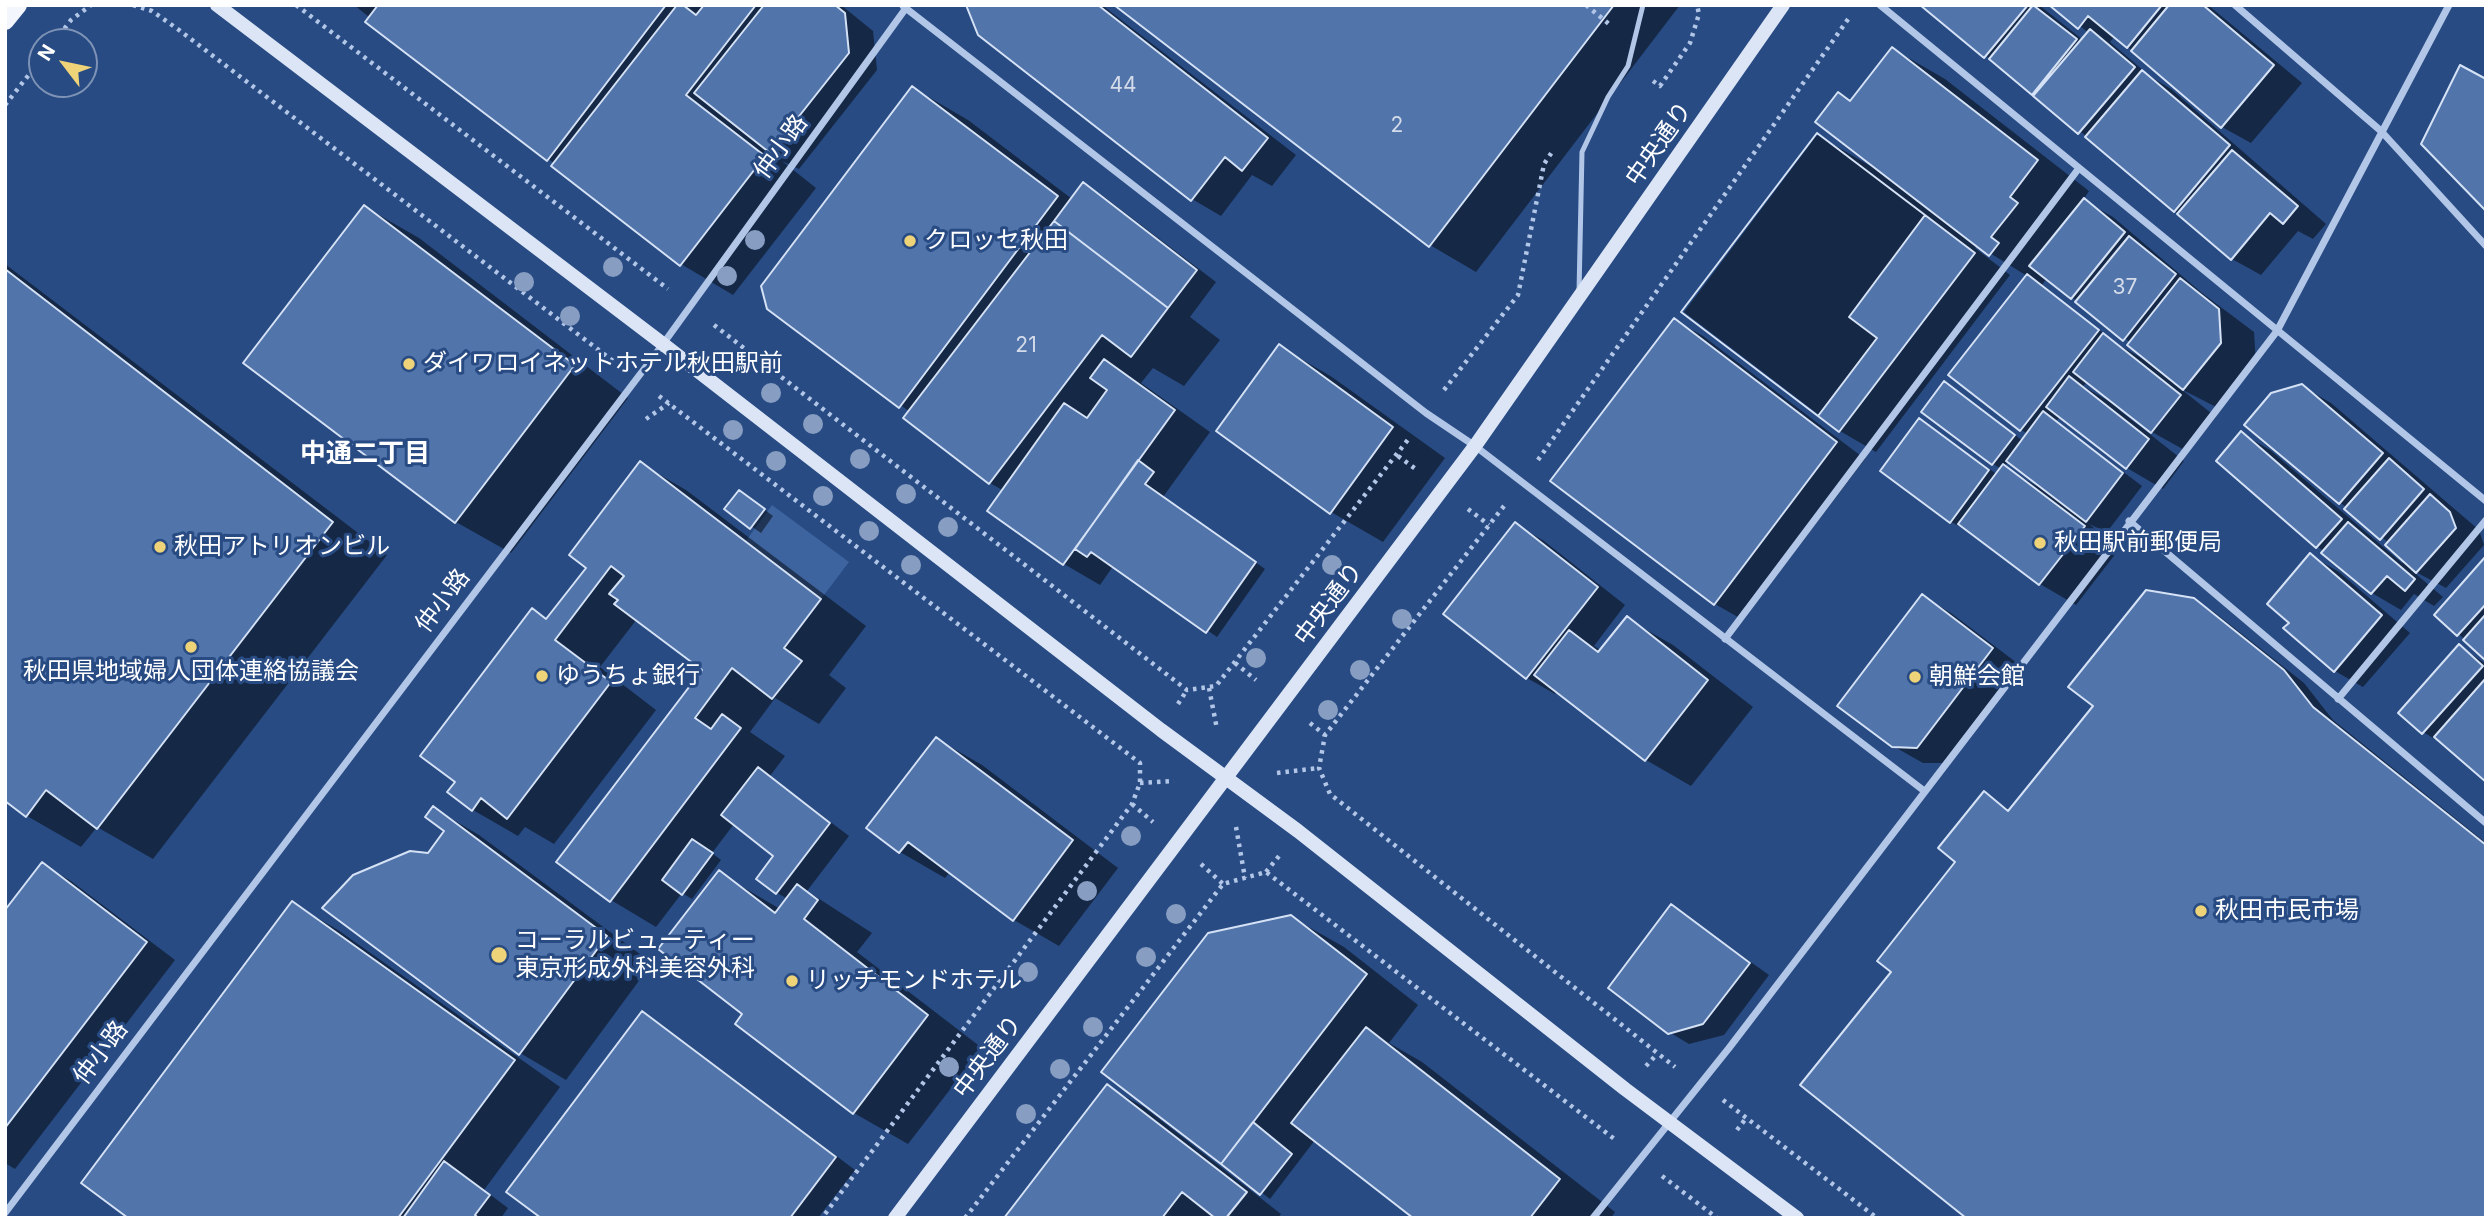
<!DOCTYPE html>
<meta charset="utf-8">
<style>
body{margin:0}
#map{position:relative;width:2491px;height:1223px;overflow:hidden;background:#284b83;font-family:Inter,sans-serif}
canvas{display:block}
.frame{position:absolute;inset:0;border:7px solid #fff;pointer-events:none}
.north{position:absolute;left:28px;top:28px;width:70px;height:70px;box-sizing:border-box;background:#284b83;border:2px solid #7e93b5;border-radius:50%;rotate:302deg;font-size:19px;font-weight:700;line-height:28px;text-align:center;color:#fff}
.north::after{content:'';display:block;margin:auto;width:24px;height:32px;background:#eed378;clip-path:polygon(50% 0,100% 100%,50% 72%,0 100%)}
</style>
<div id="map">
<canvas width="2491" height="1223"></canvas>
<div class="frame"></div>
<div class="north">N</div>
</div>
<script>
const c = document.querySelector('canvas').getContext('2d');
c.lineJoin = 'round';
function fillPath(path, color) { c.fillStyle = color; c.fill(path, 'evenodd'); }
const shape = rows => new Path2D(rows.map(r => 'M' + r).join(''));
function stroke(path, color, width, dash) { c.strokeStyle = color; c.lineWidth = width; c.lineCap = dash ? 'butt' : 'round'; c.setLineDash(dash || []); c.stroke(path); }
function drawText(font, color, halo, rows, align = 'center') {
  c.font = font + ' Inter,"Noto Sans JP",sans-serif'; c.lineWidth = 6; c.setLineDash([]); c.textBaseline = 'middle'; c.strokeStyle = halo; c.fillStyle = color; for (const [text, x, y, turn = 0] of rows) {
    c.save(); c.translate(x, y); c.rotate((+turn || 0) * Math.PI / 180); c.textAlign = isNaN(turn) ? turn : align; if (halo) c.strokeText(text, 0, 0); c.fillText(text, 0, 0); c.restore();
  }
}
fillPath(shape([
 [772,505,849,562,821,599,745,542]
]), '#3d649f');
fillPath(shape([
 [354,5,841,5,873,31,877,70,799,169,782,161,816,188,733,295,681,264],
 [968,5,1102,5,1296,155,1272,186,1252,175,1221,216,1192,199,980,34],
 [1117,5,1680,5,1476,272,1430,245],
 [1923,5,2039,5,2083,40,2089,33,2052,5,2208,5,2302,83,2251,143,2222,127,2115,36,2110,42,2151,77,2171,89,2326,224,2313,239,2298,231,2261,275,2232,259,2091,140],
 [1893,49,1945,79,2089,191,2083,200,2113,217,2202,293,2254,332,2256,364,2220,409,2181,389,2216,417,2188,452,2152,432,2120,406,2118,409,2184,461,2163,489,2127,468,2061,416,2056,421,2142,486,2107,532,2089,524,2120,548,2076,605,2040,584,1971,532,1951,522,1920,420,1998,475,2002,469,1993,464,1954,389,2023,441,2028,434,2021,430,2027,276,1977,245,1975,248,2010,275,1876,452,1840,431,1684,312,1817,135,1872,167,1839,95,1851,102],
 [2047,278,2131,343,2145,360,2117,344,2042,285],
 [2088,381,2114,401,2112,403,2083,386],
 [2009,461,2038,484,2037,486,2004,467],
 [2486,81,2486,208,2423,144],
 [913,88,968,120,1072,199,1083,184,1103,196,1216,282,1190,317,1220,340,1184,386,1153,368,1141,383,1210,432,1163,497,1265,569,1217,637,1114,565,1100,585,1064,564,990,511,1004,491,990,483,910,412,768,308],
 [365,207,419,238,628,398,511,553,456,522],
 [5,264,387,555,153,859,97,827,81,847,27,816,5,799],
 [1674,320,1703,336,1865,459,1743,620,1715,604],
 [1279,346,1332,377,1445,458,1383,542,1331,512],
 [2302,386,2331,403,2479,530,2484,545,2446,588,2410,569,2443,597,2434,606,2414,594,2401,610,2372,593,2218,461,2241,433,2270,450,2402,563,2405,560,2389,543,2247,425],
 [641,464,686,490,866,626,829,675,846,688,819,724,775,698,750,732,785,756,770,776,849,836,807,891,872,933,857,952,982,1048,908,1144,854,1113,745,1013,719,873,780,909,788,899,777,893,775,856,734,824,712,853,721,860,692,899,682,893,656,927,611,900,704,669,637,619,600,667,656,710,554,844,525,827,518,836,473,810,458,782,532,610,548,619,588,567],
 [749,498,773,516,761,533,727,509],
 [1515,524,1544,541,1625,605,1594,646,1602,651,1627,619,1673,645,1753,707,1691,786,1646,760,1558,691,1555,694,1527,678],
 [2310,555,2339,572,2410,633,2363,687,2335,671,2291,623],
 [2486,559,2486,658,2437,615],
 [1922,596,1951,613,2021,666,1947,763,1923,763,1893,746],
 [2193,599,2214,612,2304,683,2333,720,2486,843,2486,1218,1893,971,1958,861,1984,794,2011,811,2095,706],
 [2459,646,2486,664,2486,780,2443,744,2423,732],
 [937,739,982,765,1118,868,1059,946,1014,920,950,872,945,878,900,852],
 [433,808,479,835,652,963,566,1080,520,1053,429,855,446,830],
 [42,864,71,881,175,960,15,1169,5,1163,5,913],
 [292,903,338,930,560,1087,484,1190,508,1208,501,1218,131,1218],
 [1672,906,1769,975,1724,1035,1689,1044,1669,1032],
 [1291,917,1344,947,1418,1005,1389,1043,1422,1062,1615,1212,1611,1218,1416,1218,1315,1140,1270,1199,1222,1162],
 [642,1014,662,1025,855,1170,818,1218,544,1218],
 [1108,1087,1144,1107,1281,1214,1278,1218,1006,1218]
]), '#0007');
const building = shape([
 [378,5,666,5,547,161,365,22,378,5],
 [677,5,683,5,696,15,704,5,756,5,686,95,765,156,680,266,551,166,677,5],
 [764,5,835,5,845,13,849,53,770,153,694,93,764,5],
 [966,5,1098,5,1268,138,1242,171,1225,157,1191,201,978,35,966,5],
 [1114,5,1614,5,1429,247,1114,5],
 [1920,5,2028,5,1984,58,1920,5],
 [2033,5,2077,39,2032,95,1989,59,2033,5],
 [2049,5,2162,5,2127,48,2088,16,2078,29,2049,5],
 [2169,5,2203,5,2274,65,2221,128,2131,51,2169,5],
 [2090,29,2135,67,2078,134,2033,96,2090,29],
 [1892,47,2038,160,2010,197,2018,203,1991,237,1999,243,1989,256,1815,122,1838,92,1850,101,1892,47],
 [2460,65,2486,79,2485,210,2421,144,2460,65],
 [2142,70,2230,145,2174,212,2085,137,2142,70],
 [912,86,1058,196,899,408,767,309,761,286,912,86],
 [1817,133,1975,253,1839,432,1681,312,1817,133],
 [1817,133,1925,215,1849,317,1877,338,1818,416,1681,312,1817,133],
 [2232,150,2298,206,2283,224,2270,213,2231,260,2177,214,2232,150],
 [1083,182,1197,270,1168,308,1054,221,1083,182],
 [2084,198,2125,232,2071,299,2029,266,2084,198],
 [364,205,575,365,455,523,243,363,364,205],
 [1054,221,1168,308,1131,357,1102,335,989,484,903,418,1054,221],
 [2129,236,2176,274,2123,341,2075,302,2129,236],
 [5,269,333,522,97,829,46,790,26,817,5,801,5,269],
 [2027,274,2099,330,2020,431,1948,375,2027,274],
 [2180,278,2219,309,2221,343,2183,390,2127,345,2180,278],
 [1674,318,1837,442,1714,605,1550,481,1674,318],
 [2103,333,2181,395,2151,433,2073,372,2103,333],
 [1279,344,1393,427,1330,514,1216,431,1279,344],
 [1104,359,1175,410,1063,565,987,511,1064,403,1087,418,1107,390,1090,378,1104,359],
 [2069,376,2149,439,2126,469,2046,407,2069,376],
 [1944,381,2015,435,1992,465,1921,412,1944,381],
 [2302,384,2383,453,2339,504,2244,425,2271,393,2302,384],
 [2043,411,2123,473,2086,522,2006,461,2043,411],
 [1919,418,1989,470,1950,523,1880,471,1919,418],
 [2241,431,2342,519,2316,548,2216,461,2241,431],
 [2389,458,2424,489,2380,540,2344,509,2389,458],
 [1138,460,1154,472,1145,484,1256,562,1206,633,1091,552,1087,557,1075,549,1138,460],
 [640,461,821,599,784,648,802,661,772,699,732,668,695,718,711,729,722,714,741,728,610,902,556,862,702,670,614,604,618,600,609,594,624,576,611,566,555,640,611,682,507,819,481,798,472,811,447,792,455,782,420,756,532,608,546,619,586,568,569,555,640,461],
 [2003,464,2085,526,2039,585,1958,524,2003,464],
 [739,490,765,509,750,529,724,509,739,490],
 [2430,494,2450,512,2456,528,2416,573,2385,545,2430,494],
 [1515,522,1598,587,1526,679,1443,614,1515,522],
 [2348,522,2415,579,2405,591,2387,576,2371,594,2321,553,2348,522],
 [2310,553,2382,615,2334,672,2283,628,2289,623,2267,604,2310,553],
 [2486,556,2486,604,2457,636,2434,615,2486,556],
 [2146,590,2194,598,2284,670,2313,707,2486,845,2486,1218,1966,1218,1800,1085,1891,972,1877,961,1955,862,1938,848,1984,791,2008,811,2093,706,2068,687,2146,590],
 [1922,594,1993,648,1917,748,1892,747,1837,706,1922,594],
 [2486,614,2486,661,2463,640,2486,614],
 [1627,616,1708,680,1645,761,1534,675,1569,630,1598,652,1627,616],
 [2459,644,2483,666,2422,734,2398,713,2459,644],
 [2486,678,2486,782,2434,737,2486,678],
 [936,737,1073,840,1013,921,908,842,899,853,866,828,936,737],
 [758,767,830,823,776,894,756,879,773,856,721,815,758,767],
 [433,806,607,936,519,1055,322,908,353,875,410,851,428,853,444,831,425,817,433,806],
 [692,839,713,853,682,895,662,880,692,839],
 [42,862,147,942,5,1128,5,910,42,862],
 [719,870,775,913,797,884,818,900,804,919,928,1015,853,1114,735,1024,742,1014,658,949,719,870],
 [292,901,515,1060,398,1218,128,1218,81,1183,292,901],
 [1671,904,1750,963,1703,1024,1668,1034,1608,988,1671,904],
 [1291,915,1367,974,1221,1164,1101,1072,1208,933,1291,915],
 [642,1011,836,1157,790,1218,541,1218,506,1192,642,1011],
 [1366,1027,1560,1179,1530,1218,1413,1218,1291,1123,1366,1027],
 [1107,1084,1247,1192,1226,1218,1215,1218,1182,1192,1162,1218,1004,1218,1107,1084],
 [1253,1122,1292,1154,1260,1195,1221,1164,1253,1122],
 [444,1161,490,1195,475,1215,478,1218,403,1218,444,1161]
]);
fillPath(building, '#5174ab');
stroke(building, '#d5e2f5', 2);
stroke(shape([
 [133,5,152,11,179,30,613,361],
 [296,5,668,289],
 [1586,5,1609,24],
 [54,42,71,20,91,5],
 [1653,81,1660,86,1690,43,1699,14,1697,5],
 [5,105,42,58],
 [714,325,1187,690,1216,686,1410,437],
 [1444,390,1518,295,1544,164,1552,152],
 [659,396,1140,763,1140,783,1132,804,822,1218],
 [646,419,669,403],
 [1398,456,1417,470],
 [1538,460,1851,15],
 [1504,506,1325,735,1319,768,1330,794,1675,1067],
 [1468,509,1489,525],
 [1235,663,1256,680],
 [1209,688,1217,729],
 [1178,704,1187,690],
 [1310,723,1325,735],
 [1277,773,1319,768],
 [1140,783,1174,781],
 [1132,804,1153,822],
 [1236,827,1245,878],
 [1201,864,1223,884],
 [1266,872,1279,856],
 [1646,1066,1657,1054],
 [1723,1100,1877,1218],
 [1737,1130,1747,1117],
 [1662,1176,1717,1218],
 [965,1218,1223,884,1266,872,1617,1141]
]), '#b2c6e7', 4.5, [3.5, 5]);
stroke(shape([
 [1579,292,1582,152,1608,97,1628,66,1643,5]
]), '#b2c6e7', 5);
stroke(shape([
 [1880,5,2486,501],
 [2235,5,2381,131,2486,246],
 [903,6,1426,413,1475,446,1923,790],
 [2129,521,2486,823],
 [1725,639,2079,168],
 [2338,699,2486,520],
 [5,1213,663,344,906,8],
 [1593,1218,1729,1048,2277,331,2449,5]
]), '#b2c6e7', 7);
stroke(shape([
 [217,5,663,344,1161,730,1298,831,1625,1089,1797,1218],
 [895,1218,1475,446,1783,5]
]), '#dbe5f6', 14);
stroke(shape([
 [5,21,18,5]
]), '#f3f6fd', 18);
c.fillStyle = '#879ec2';
for (const [x, y] of [
 [755,240],
 [613,267],
 [727,276],
 [524,282],
 [570,316],
 [771,393],
 [813,424],
 [733,430],
 [860,459],
 [776,461],
 [906,494],
 [823,496],
 [948,527],
 [869,531],
 [911,565],
 [1332,565],
 [1402,619],
 [1256,658],
 [1360,670],
 [1328,710],
 [1131,836],
 [1087,891],
 [1176,914],
 [1146,957],
 [1028,972],
 [1093,1027],
 [949,1067],
 [1060,1069],
 [1026,1114]
]) { c.beginPath(); c.arc(x, y, 10, 0, 2 * Math.PI); c.fill(); }
for (const [x, y, r, color] of [
 [910,241,7,"#eed378"],
 [409,364,7,"#eed378"],
 [2040,543,7,"#eed378"],
 [160,547,7,"#eed378"],
 [191,647,7,"#eed378"],
 [542,676,7,"#eed378"],
 [1915,677,7,"#eed378"],
 [2201,911,7,"#eed378"],
 [499,955,9,"#eed378"],
 [792,981,7,"#eed378"]
]) { const dot = new Path2D(); dot.arc(x, y, r, 0, 2 * Math.PI); c.fillStyle = color; c.fill(dot); stroke(dot, '#284b83', 2.5); }
drawText('21px', '#d4dcea', null, [
 ["44",1123,86],
 ["2",1397,126],
 ["37",2125,288],
 ["21",1026,346]
]);
drawText('24px', '#fff', '#284b83', [
 ["中央通り",1659,144,-55],
 ["仲小路",781,147,-54],
 ["仲小路",443,601,-53],
 ["中央通り",1329,604,-53],
 ["仲小路",101,1053,-53],
 ["中央通り",988,1057,-53]
]);
drawText('24px', '#fff', '#284b83', [
 ["クロッセ秋田",924,241],
 ["ダイワロイネットホテル秋田駅前",423,364],
 ["秋田駅前郵便局",2054,543],
 ["秋田アトリオンビル",174,547],
 ["秋田県地域婦人団体連絡協議会",191,672,"center"],
 ["ゆうちょ銀行",556,676],
 ["朝鮮会館",1929,677],
 ["秋田市民市場",2215,911],
 ["コーラルビューティー",515,941],
 ["東京形成外科美容外科",515,969],
 ["リッチモンドホテル",806,981]
], 'left');
drawText('bold 26px', '#fff', '#284b83', [
 ["中通二丁目",365,454]
]);
</script>
